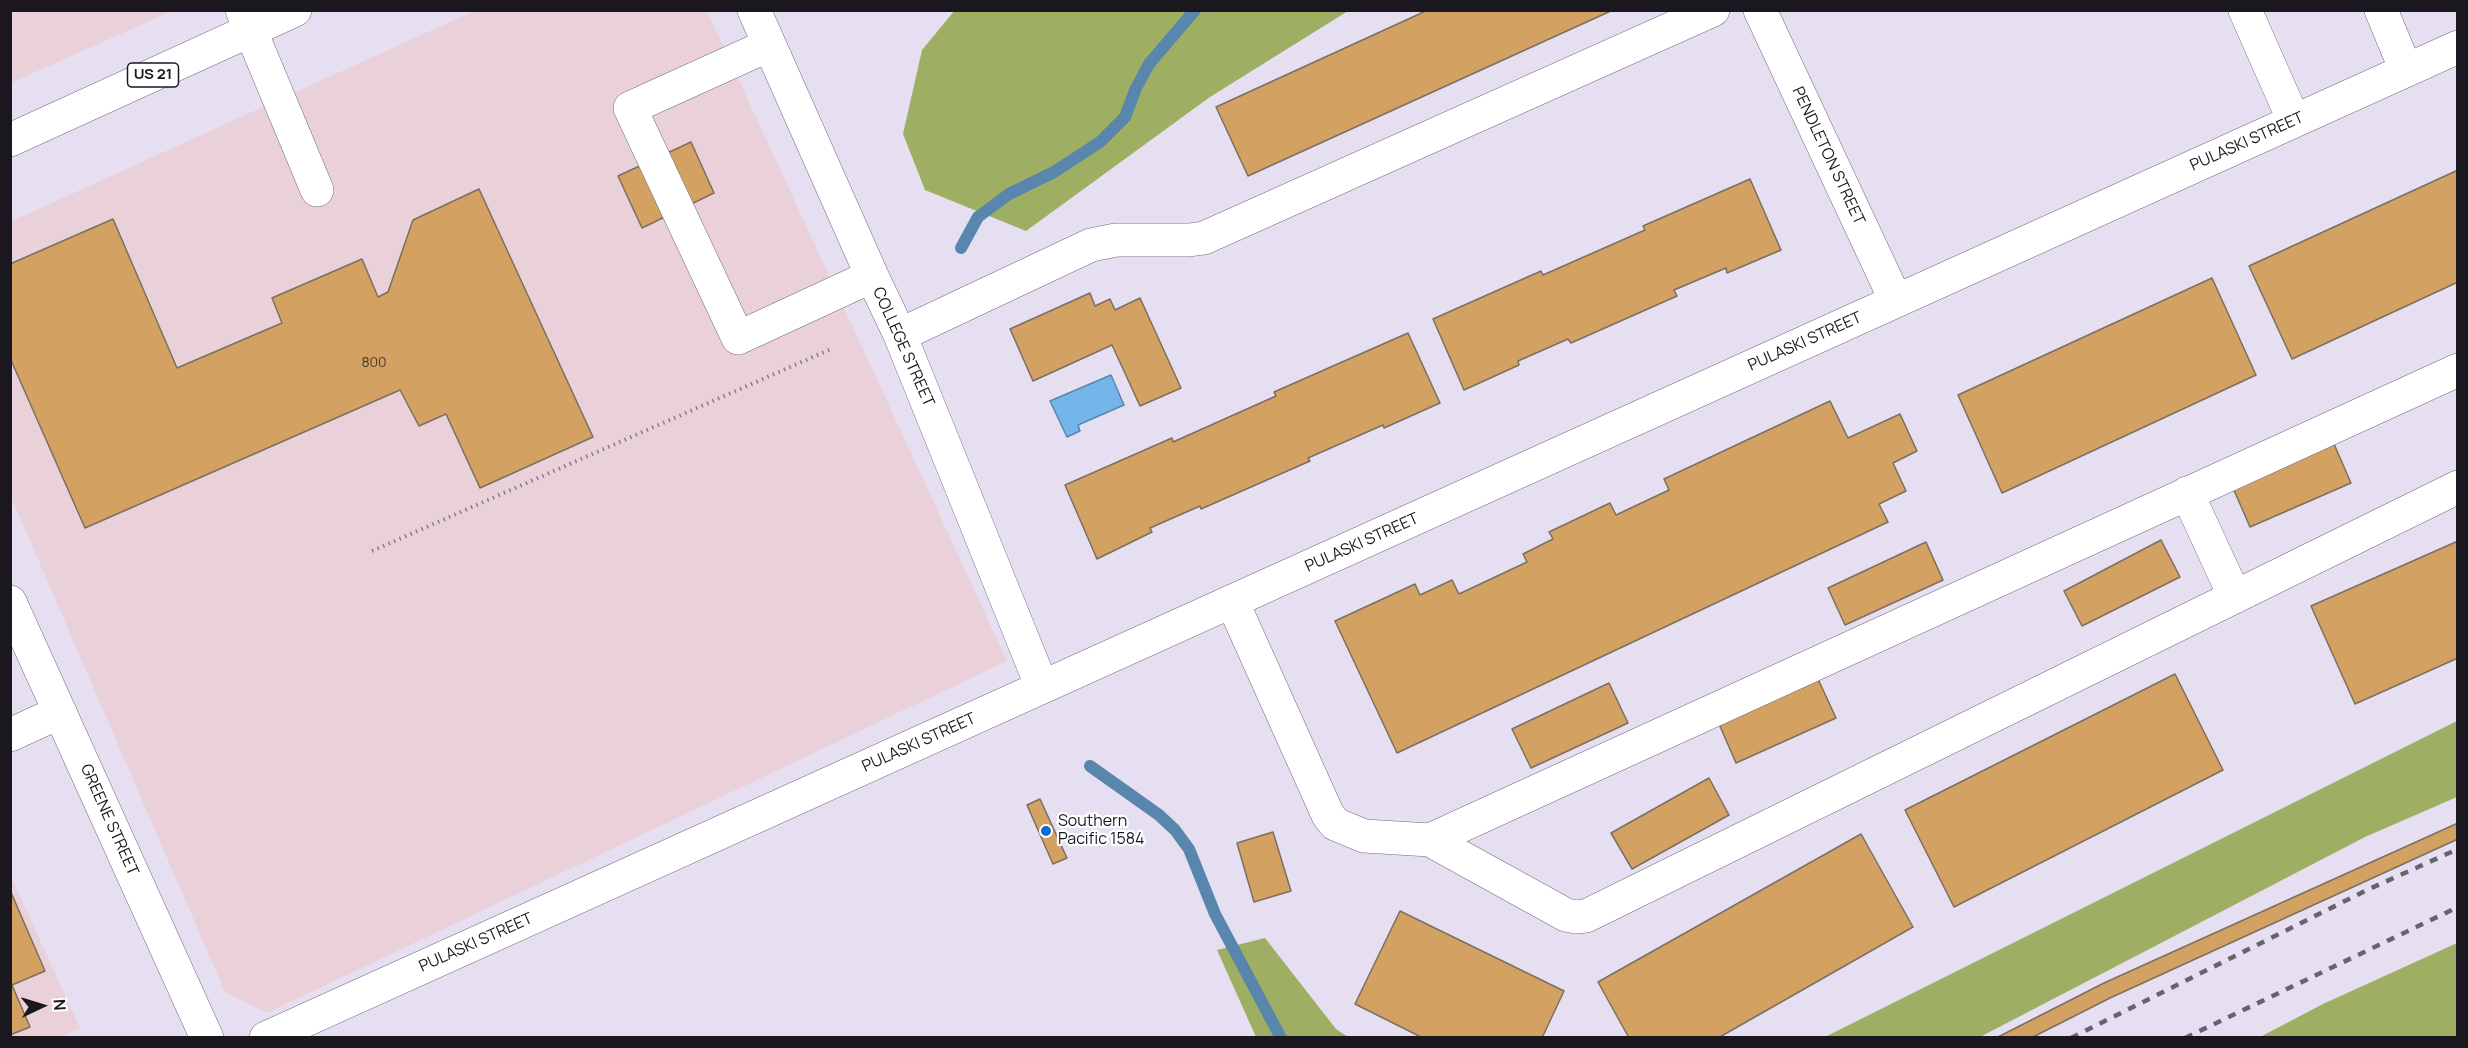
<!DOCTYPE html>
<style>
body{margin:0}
#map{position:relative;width:2468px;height:1048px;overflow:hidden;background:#e5dff1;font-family:Manrope,sans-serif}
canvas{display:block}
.frame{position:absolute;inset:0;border:12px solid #1a181e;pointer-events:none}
.north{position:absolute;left:12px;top:976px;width:60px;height:60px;-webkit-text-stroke:4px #fff;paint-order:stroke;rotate:86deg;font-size:16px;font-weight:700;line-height:24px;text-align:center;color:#1a181e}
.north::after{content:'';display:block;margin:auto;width:21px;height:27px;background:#1a181e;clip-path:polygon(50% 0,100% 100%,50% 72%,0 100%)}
</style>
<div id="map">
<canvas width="2468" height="1048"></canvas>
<div class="frame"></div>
<div class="north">N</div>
</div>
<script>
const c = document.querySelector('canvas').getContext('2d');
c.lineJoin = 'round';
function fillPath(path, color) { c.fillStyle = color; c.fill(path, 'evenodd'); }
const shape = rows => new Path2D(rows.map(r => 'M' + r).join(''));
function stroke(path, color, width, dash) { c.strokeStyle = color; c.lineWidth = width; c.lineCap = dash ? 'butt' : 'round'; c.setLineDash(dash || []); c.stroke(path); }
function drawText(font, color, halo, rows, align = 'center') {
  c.font = font + ' Manrope,sans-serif'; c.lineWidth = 4.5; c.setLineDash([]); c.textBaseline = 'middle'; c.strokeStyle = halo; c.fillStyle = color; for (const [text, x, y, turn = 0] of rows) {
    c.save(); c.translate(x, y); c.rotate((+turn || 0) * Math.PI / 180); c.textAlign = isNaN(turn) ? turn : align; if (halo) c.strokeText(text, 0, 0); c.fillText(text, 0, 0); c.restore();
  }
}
fillPath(shape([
 [11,10,172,10,172,11,11,83],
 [474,11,707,11,1007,661,267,1013,225,992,11,497,10,222],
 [10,874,80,1028,60,1037,11,1037]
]), '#ead1d9');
fillPath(shape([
 [955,10,1348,10,1348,11,1210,97,1026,231,925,190,903,134,922,50],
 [2457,721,2457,797,2365,837,1980,1037,1825,1037],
 [1265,938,1336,1029,1348,1037,1256,1037,1217,950],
 [2457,943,2457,1037,2260,1037,2323,1004]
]), '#9eaf64');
const water = shape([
 [1111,375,1124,405,1078,425,1080,431,1067,437,1050,401,1111,375]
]);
fillPath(water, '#74b5ea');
stroke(water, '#5986ad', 1.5);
stroke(shape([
 [961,248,978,217,1009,194,1054,172,1100,142,1125,117,1136,88,1149,64,1195,10],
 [1090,766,1159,815,1175,830,1189,849,1215,914,1281,1038]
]), '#5986ad', 12);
const building = shape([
 [1428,10,1613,10,1248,176,1216,107,1428,10],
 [691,142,714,193,642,228,618,176,691,142],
 [2458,170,2458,282,2292,359,2249,266,2458,170],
 [1750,179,1781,250,1727,273,1726,268,1674,290,1677,296,1571,343,1568,339,1518,361,1519,365,1464,390,1433,319,1541,271,1543,275,1645,230,1643,226,1750,179],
 [479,189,593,437,480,488,446,414,419,426,400,390,85,528,10,358,10,264,113,219,177,368,282,323,272,298,362,259,378,297,388,292,413,220,479,189],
 [2212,278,2256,375,2002,493,1958,395,2212,278],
 [1090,293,1095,306,1110,299,1115,310,1140,298,1181,388,1140,406,1112,345,1033,381,1010,329,1090,293],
 [1408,333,1440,403,1384,428,1383,425,1308,458,1310,461,1201,509,1200,506,1150,528,1152,532,1097,559,1065,485,1172,438,1173,442,1276,396,1274,392,1408,333],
 [1830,401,1848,438,1900,414,1917,451,1893,463,1906,491,1879,504,1888,522,1397,753,1335,621,1415,584,1420,595,1452,580,1459,594,1527,562,1523,554,1553,539,1549,532,1610,503,1616,515,1669,490,1664,479,1830,401],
 [2334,444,2351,483,2250,527,2233,488,2334,444],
 [2161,540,2180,577,2082,626,2064,591,2161,540],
 [2458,541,2458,658,2355,704,2311,606,2458,541],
 [1926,542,1943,580,1845,625,1828,588,1926,542],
 [2175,674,2223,770,1954,907,1905,810,2175,674],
 [1818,679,1836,718,1736,763,1719,724,1818,679],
 [1609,683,1628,723,1531,768,1512,729,1609,683],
 [1709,778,1729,815,1632,869,1611,833,1709,778],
 [1040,799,1067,858,1053,864,1027,805,1040,799],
 [2458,823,2458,839,2110,998,2031,1038,1996,1038,2104,983,2458,823],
 [1273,832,1291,891,1254,902,1237,843,1273,832],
 [1861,834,1913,927,1718,1038,1629,1038,1598,982,1861,834],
 [10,890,45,971,12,985,30,1027,10,1035,10,890],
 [1400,911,1564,991,1542,1038,1423,1038,1355,1004,1400,911]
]);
fillPath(building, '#d3a161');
stroke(building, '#7b6f61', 1.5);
const minor = shape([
 [242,10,317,190],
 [754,10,872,276,900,335,1042,687],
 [1760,10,1896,301],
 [2245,10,2294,121],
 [2381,10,2406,70],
 [769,45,630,108,738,338,872,276],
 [900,335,1091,245,1116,240,1189,240,1204,238,1713,10],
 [2187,493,2235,597],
 [1232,601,1328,815,1335,824,1364,836,1430,840,1566,915,1576,917,1586,916,2458,487],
 [10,602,207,1038],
 [10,735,60,712],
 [1430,840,2458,370],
 [266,1038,2458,47]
]);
const major = shape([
 [10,140,295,10]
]);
stroke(minor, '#716c7c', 34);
stroke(major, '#716c7c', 34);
stroke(shape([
 [372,551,831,349]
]), '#827e8a', 4, [1.5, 4.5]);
stroke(minor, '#fff', 33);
stroke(major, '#fff', 33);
stroke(shape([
 [2071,1038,2367,890,2458,849],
 [2185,1038,2458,907]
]), '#67636e', 4.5, [8, 8]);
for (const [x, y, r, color] of [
 [1046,831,6,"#076cd5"]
]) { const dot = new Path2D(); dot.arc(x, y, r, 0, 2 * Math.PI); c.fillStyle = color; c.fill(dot); stroke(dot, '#fff', 2); }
drawText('14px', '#483a2f', null, [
 ["800",374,363]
]);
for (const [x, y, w] of [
 [153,75,51]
]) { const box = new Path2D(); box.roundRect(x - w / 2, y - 12, w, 24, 4.5); c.fillStyle = '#fff'; c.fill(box); stroke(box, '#1a181e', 1.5); }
drawText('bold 15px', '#1a181e', null, [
 ["US 21",153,75]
]);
drawText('16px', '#1a181e', '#fff', [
 ["PULASKI STREET",2247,142,-24],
 ["PENDLETON STREET",1828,156,65],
 ["PULASKI STREET",1805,342,-24],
 ["COLLEGE STREET",903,347,66],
 ["PULASKI STREET",1362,543,-24],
 ["PULASKI STREET",919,743,-24],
 ["GREENE STREET",109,820,66],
 ["PULASKI STREET",476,943,-24]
]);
drawText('16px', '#1a181e', '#fff', [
 ["Southern",1058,822],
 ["Pacific 1584",1058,840]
], 'left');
</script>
